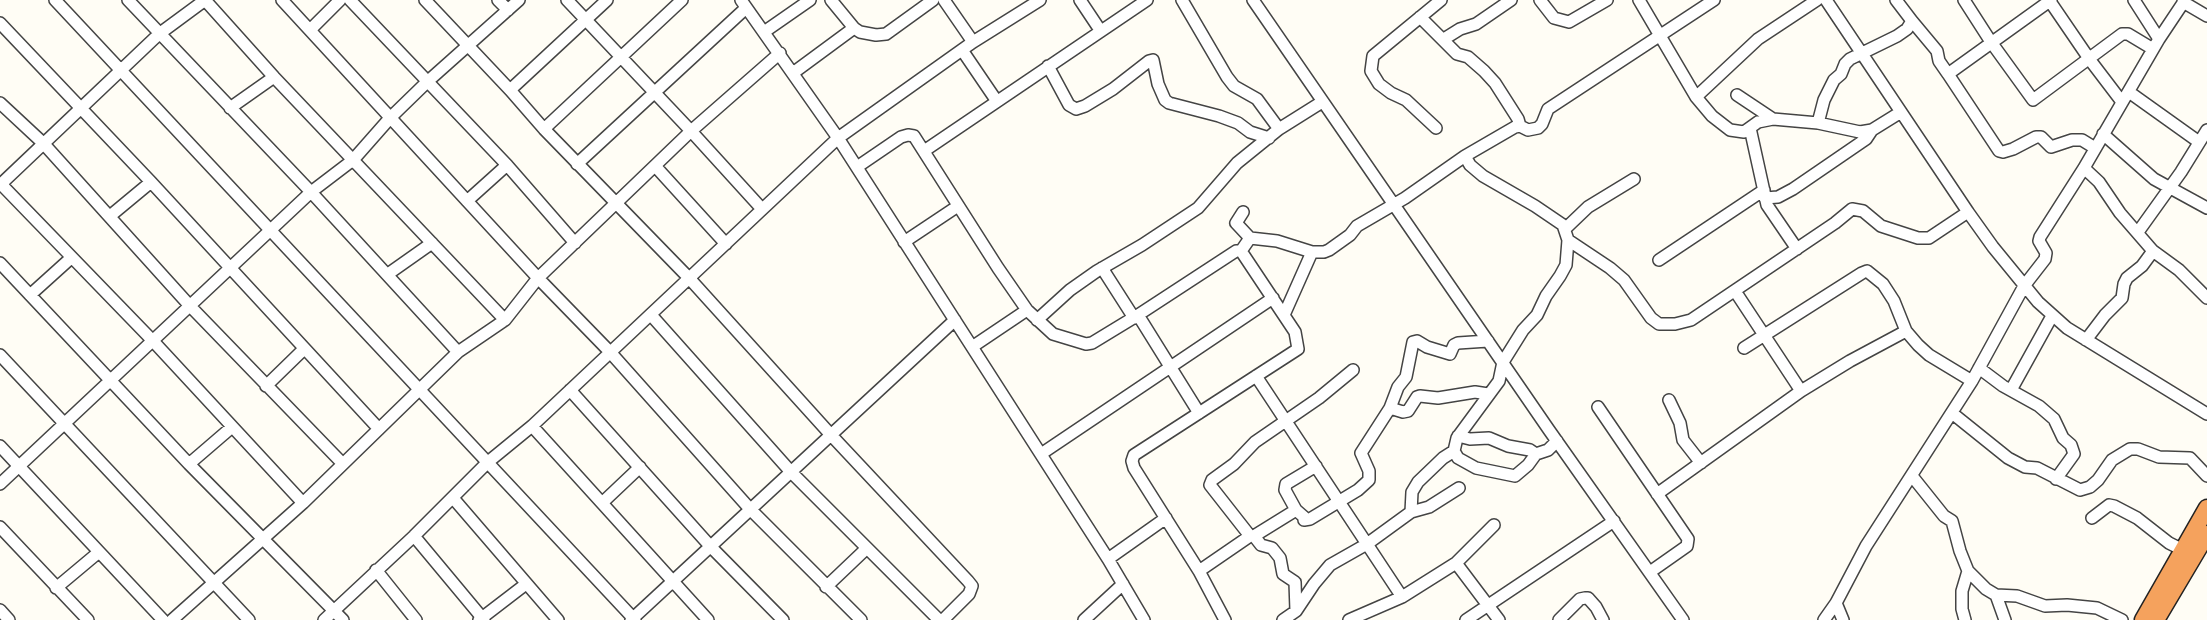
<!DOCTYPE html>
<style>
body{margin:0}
canvas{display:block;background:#fffdf5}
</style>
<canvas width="2207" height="620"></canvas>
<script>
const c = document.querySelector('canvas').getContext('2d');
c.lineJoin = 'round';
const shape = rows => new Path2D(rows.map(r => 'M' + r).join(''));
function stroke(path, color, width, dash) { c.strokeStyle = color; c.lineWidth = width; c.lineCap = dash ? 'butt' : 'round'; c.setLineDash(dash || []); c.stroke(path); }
const minor = shape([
 [55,0,635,620],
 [128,0,311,192,458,352],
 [282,0,538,278,610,352,750,509,861,620],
 [350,0,507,165,575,243],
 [425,0,510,90,544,129,689,278,831,435,968,581,972,586,969,594,943,620],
 [498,0,508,10],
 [567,0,691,131,762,209],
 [741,0,838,138,1108,559,1144,620],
 [831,0,854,28,860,32,876,35,886,34,933,0],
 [944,0,973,42],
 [1080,0,1100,30],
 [1182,0,1227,77,1234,86,1257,99,1279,129],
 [1253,0,1549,430,1683,620],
 [1540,0,1554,18,1569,22,1607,0],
 [1639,0,1696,97,1712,116,1730,130,1744,132,1758,122,1773,119,1818,123,1860,132,1872,130,1901,112],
 [1826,0,1968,212,1993,247,2038,302,2067,328,2207,414],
 [1964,0,1991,42,2033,100,2122,34,2128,34,2153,49],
 [2049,0,2090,60,2122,102],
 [2134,0,2159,39],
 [2183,2,2207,16],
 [1420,17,1457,54,1468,57,1484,71,1495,83,1518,119,1520,126],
 [1912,21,1937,51,1939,61,1948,74,2051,0],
 [0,23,151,182,379,429],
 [310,30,340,0],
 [764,32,810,0],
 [1444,39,1460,29,1476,24,1511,0],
 [962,50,996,100],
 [1048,66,1069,105,1076,109,1085,106,1113,89,1149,61,1153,60,1158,84,1165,100,1169,103,1219,116,1238,123,1250,132,1269,138],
 [793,73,854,28],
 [1948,74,1999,151,2003,152,2013,149,2036,137,2041,137,2051,147,2072,140,2082,140,2095,148],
 [510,90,607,0],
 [2129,92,2199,142],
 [1737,95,1773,119],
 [1696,97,1758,39,1817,0],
 [0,103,43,143,190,306,343,464],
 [230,108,274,77],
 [1818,123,1824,100,1834,80,1841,74,1845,64,1850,59,1897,36,1907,29,1912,21,1896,0],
 [1436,128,1406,100,1391,93,1379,84,1371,71,1373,56,1441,0],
 [1750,128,1767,205,1797,249],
 [544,129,682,0],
 [2103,134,2154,179,2207,208],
 [924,151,1147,0],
 [1465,156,1470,165,1483,176,1535,206,1563,225,1568,240,1610,268,1624,280,1651,318,1659,324,1675,324,1691,320,1835,223,1852,209,1863,211,1881,226,1918,238,1929,238,1968,212],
 [577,164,746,8],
 [656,167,726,244],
 [857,167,901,137,908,135,914,136,998,268,1027,310,1053,334,1086,344,1092,343,1138,315,1236,251,1241,251,1250,238,1236,223,1243,212],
 [2084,168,2099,182,2120,213,2153,251,2179,270,2207,298],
 [0,183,153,341,303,503],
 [0,185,159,34,205,0,274,77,505,320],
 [1765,198,1778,197,1793,189,1866,139,1872,130],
 [467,201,507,165],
 [110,216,151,182],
 [1565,229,1588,207,1634,179],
 [2138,232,2181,172,2207,130],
 [1250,238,1277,241,1312,252,1324,252,1329,250,1350,235,1357,226,1405,198,1465,156,1515,127,1520,126,1528,130,1538,128,1542,124,1548,109,1714,0],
 [904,242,958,206],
 [1659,260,1764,190],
 [0,263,189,464,343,620],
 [1102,268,1134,318],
 [388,274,432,243],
 [1735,291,1801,391],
 [30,295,71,258],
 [651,315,791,472,939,620],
 [1138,315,1199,413],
 [1284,315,1312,252],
 [1037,320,1070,290,1097,271,1142,245,1198,208,1237,163,1279,129,1322,102],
 [2086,340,2105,315,2122,298,2124,284,2127,278,2142,266,2153,251],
 [972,347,1027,310],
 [1744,348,1862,273,1867,271,1883,284,1894,301,1906,331,1918,345,1929,355,1972,381],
 [0,355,249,620],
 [1979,368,2003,386,2039,406,2054,419,2063,438,2071,445,2074,454,2056,479],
 [1256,376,1402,597],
 [266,386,304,349],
 [570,390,711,547,783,620],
 [2011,390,2052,316],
 [1669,400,1680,423,1683,440,1701,463],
 [1598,407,1688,539,1687,546,1650,572],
 [1390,408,1403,412,1408,411,1417,397,1420,396,1438,398,1475,392,1488,394],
 [1952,413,2008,458,2025,467,2037,468,2080,490,2090,487,2098,480,2112,460,2130,449,2138,449,2159,457,2190,458,2207,476],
 [532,426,708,620],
 [1458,436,1470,439,1489,438,1508,446,1530,450,1536,454],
 [1557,441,1548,450,1536,454,1528,465,1515,476,1476,468,1458,458,1454,451,1457,438,1499,381,1503,362,1523,330,1537,315,1546,296,1560,276,1566,265,1568,240],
 [0,446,163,620],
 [1041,454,1273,298],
 [189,464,232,427],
 [1912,476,1944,516,1952,521,1960,551,1968,571,1962,591,1962,609,1965,620],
 [0,484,311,192,353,160,390,118,427,82,519,0],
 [1657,494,1801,391,1850,361,1906,331],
 [453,498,558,620],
 [602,503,640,467],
 [1296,510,1304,517,1304,520,1310,519,1358,490,1369,480,1369,471,1361,453,1390,408,1398,387,1406,377,1413,342,1417,341,1427,347,1450,354,1454,345,1458,343,1488,341],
 [1411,512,1412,492,1418,482,1443,458,1454,451],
 [2092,518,2109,505,2114,506,2137,518,2169,543,2183,550],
 [0,527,88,620],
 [414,536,484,620],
 [1250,536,1210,485,1212,480,1234,464,1255,442,1319,398,1353,370],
 [1254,536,1261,545,1272,548,1280,558,1283,574,1295,582,1296,611],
 [1108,559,1166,518],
 [1456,563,1494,525],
 [376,570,416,620],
 [1199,571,1250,536,1254,536,1296,510,1285,490,1286,484,1316,466],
 [1968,571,1986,589,1996,595,2017,596,2045,606,2067,605,2097,608,2122,620],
 [826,587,867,548],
 [56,588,99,552],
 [1996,595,2005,620],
 [1836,603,1843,620],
 [0,610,9,620],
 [172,620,303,503,458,352,505,320,538,278,691,131,780,53],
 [324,620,414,536,488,462,532,426,838,138,973,42,1040,0],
 [479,620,526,584],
 [631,620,955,320],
 [1084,620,1123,584],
 [1225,620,1199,571,1134,468,1132,461,1134,455,1298,349,1295,332,1241,251],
 [1283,620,1296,611,1314,584,1330,565,1367,544,1411,512,1429,507,1459,488],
 [1349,620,1402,597,1456,563,1499,620],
 [1466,620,1614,521],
 [1559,620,1580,599,1585,598,1588,598,1596,607,1603,620],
 [1824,620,1836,603,1866,546,1972,381,2024,286,2045,259,2046,253,2039,241,2040,237,2084,168,2159,39,2185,0]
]);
const highway = shape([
 [2143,620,2207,508],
 [2156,620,2207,534]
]);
stroke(minor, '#444', 14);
stroke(highway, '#222', 19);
stroke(minor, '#fff', 11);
stroke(highway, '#f5a25d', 16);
</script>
